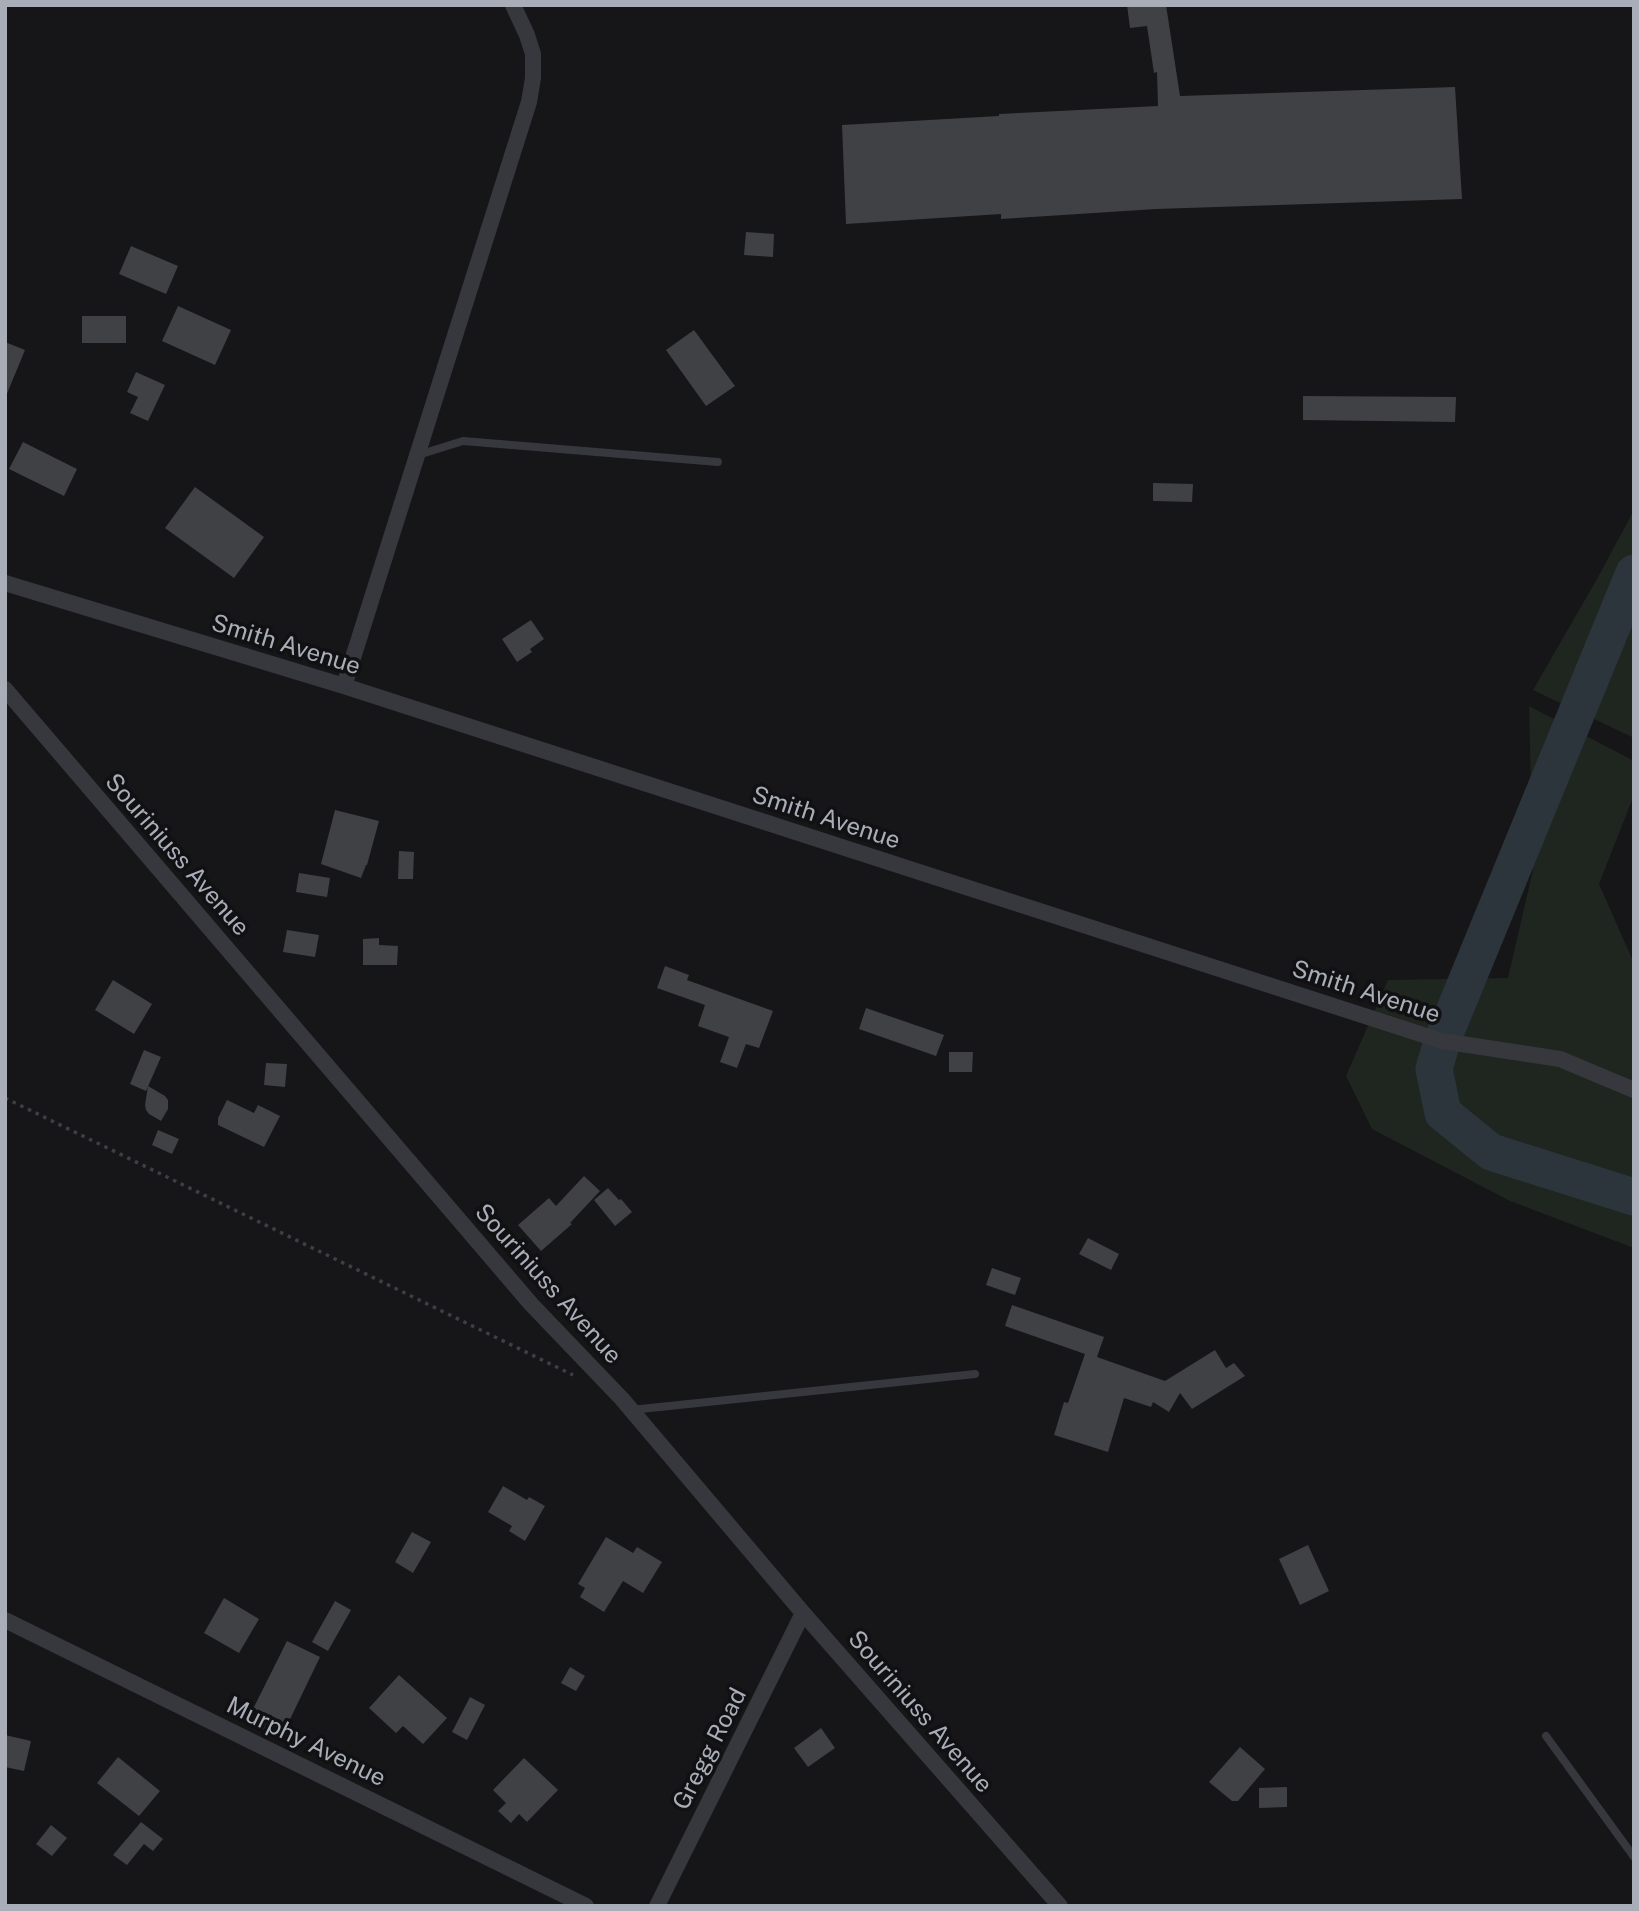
<!DOCTYPE html>
<style>
body{margin:0}
#map{position:relative;width:1639px;height:1911px;overflow:hidden;background:#161618;font-family:"Public Sans",sans-serif}
canvas{display:block}
.frame{position:absolute;inset:0;border:7px solid #a8adb8;pointer-events:none}
</style>
<div id="map">
<canvas width="1639" height="1911"></canvas>
<div class="frame"></div>
</div>
<script>
const c = document.querySelector('canvas').getContext('2d');
c.lineJoin = 'round';
function fillPath(path, color) { c.fillStyle = color; c.fill(path, 'evenodd'); }
const shape = rows => new Path2D(rows.map(r => 'M' + r).join(''));
function stroke(path, color, width, dash) { c.strokeStyle = color; c.lineWidth = width; c.lineCap = dash ? 'butt' : 'round'; c.setLineDash(dash || []); c.stroke(path); }
function drawText(font, color, halo, rows, align = 'center') {
  c.font = font + ' "Public Sans",sans-serif'; c.lineWidth = 7; c.setLineDash([]); c.textBaseline = 'middle'; c.strokeStyle = halo; c.fillStyle = color; for (const [text, x, y, turn = 0] of rows) {
    c.save(); c.translate(x, y); c.rotate((+turn || 0) * Math.PI / 180); c.textAlign = isNaN(turn) ? turn : align; if (halo) c.strokeText(text, 0, 0); c.fillText(text, 0, 0); c.restore();
  }
}
fillPath(shape([
 [1634,510,1634,738,1533,690,1597,579],
 [1529,706,1634,761,1634,795,1599,884,1634,963,1634,1248,1510,1201,1372,1129,1346,1076,1388,980,1508,978,1533,870]
]), '#1e261f');
stroke(shape([
 [1634,573,1442,1041,1434,1069,1443,1113,1491,1152,1634,1197]
]), '#2c353c', 37);
fillPath(shape([
 [1127,5,1166,5,1180,96,1455,87,1462,199,1156,209,1001,219,1001,214,846,224,842,125,999,116,999,114,1158,106,1157,72,1154,73,1147,26,1130,28],
 [746,232,774,234,773,257,744,255],
 [131,246,178,266,166,294,119,274],
 [178,306,231,330,215,365,162,341],
 [82,316,126,316,126,343,82,343],
 [694,330,735,386,706,406,666,350],
 [5,342,25,350,6,396,5,396],
 [136,372,165,385,148,421,130,413,138,397,127,392],
 [1303,396,1456,397,1455,422,1303,420],
 [23,442,77,469,64,496,9,469],
 [1153,483,1193,484,1192,502,1153,501],
 [195,487,264,537,234,578,165,528],
 [531,620,544,639,530,649,532,652,517,662,502,639],
 [335,810,379,821,367,865,366,865,361,878,321,864],
 [399,851,414,852,413,879,398,879],
 [299,873,330,878,327,897,296,892],
 [287,930,319,935,315,957,283,952],
 [379,938,379,945,398,946,397,965,363,965,363,939],
 [665,966,689,975,687,980,773,1011,759,1048,746,1044,737,1068,720,1062,729,1037,698,1026,705,1005,657,988],
 [113,980,152,1004,134,1034,95,1010],
 [866,1008,944,1035,936,1056,859,1029],
 [144,1050,161,1057,146,1091,130,1084],
 [949,1052,973,1052,972,1072,949,1072],
 [266,1063,287,1064,285,1087,264,1085],
 [148,1086,165,1096,168,1100,168,1109,161,1121,149,1114,146,1110,145,1105],
 [227,1100,254,1113,258,1105,280,1116,264,1147,218,1125,218,1118],
 [158,1130,179,1139,172,1154,152,1145],
 [584,1176,600,1191,570,1223,572,1224,541,1251,518,1225,549,1198,556,1206],
 [608,1188,619,1200,621,1199,632,1212,615,1226,594,1200],
 [1088,1238,1119,1254,1111,1270,1079,1254],
 [992,1268,1021,1278,1015,1295,986,1285],
 [1012,1305,1104,1337,1097,1357,1165,1381,1215,1350,1226,1368,1234,1363,1245,1376,1192,1409,1180,1393,1169,1412,1153,1402,1151,1407,1124,1398,1108,1452,1054,1435,1064,1402,1068,1403,1085,1354,1005,1326],
 [503,1486,527,1500,529,1497,545,1506,525,1541,509,1531,512,1526,488,1512],
 [412,1532,431,1542,413,1573,395,1562],
 [606,1537,633,1553,637,1547,662,1562,643,1593,623,1581,604,1612,580,1597,585,1588,578,1584],
 [1308,1545,1329,1591,1300,1605,1279,1559],
 [224,1598,259,1619,239,1653,204,1633],
 [335,1601,351,1610,328,1651,312,1642],
 [287,1641,320,1657,281,1738,247,1721],
 [570,1667,585,1676,576,1691,561,1683],
 [399,1675,447,1718,423,1744,403,1726,396,1733,369,1708],
 [470,1697,485,1705,467,1740,452,1732],
 [821,1728,835,1748,808,1767,794,1748],
 [5,1735,31,1741,24,1771,5,1767],
 [1240,1747,1265,1769,1238,1801,1232,1801,1209,1782],
 [118,1757,160,1791,139,1816,97,1783],
 [524,1758,558,1790,527,1822,519,1814,511,1823,498,1811,506,1803,493,1790],
 [1287,1787,1287,1807,1259,1808,1259,1788],
 [141,1822,163,1839,153,1851,144,1844,127,1865,113,1855],
 [51,1825,67,1838,52,1856,36,1844]
]), '#404145');
stroke(shape([
 [5,1098,573,1375]
]), '#3d3f44', 3.5, [3.5, 5]);
stroke(shape([
 [418,455,463,441,718,462],
 [631,1410,975,1374],
 [1546,1736,1634,1857]
]), '#37383d', 8);
stroke(shape([
 [5,583,344,686,1442,1041,1560,1059,1634,1090],
 [344,686,529,102,533,78,533,54,527,35,513,5],
 [5,689,531,1304,622,1399,803,1613,1060,1906],
 [5,1620,586,1906],
 [657,1906,803,1613]
]), '#37383d', 16);
drawText('24px', '#a8adb8', '#111113', [
 ["Smith Avenue",286,645,17],
 ["Smith Avenue",826,818,18],
 ["Souriniuss Avenue",177,855,49],
 ["Smith Avenue",1366,992,18],
 ["Souriniuss Avenue",548,1284,48],
 ["Souriniuss Avenue",920,1712,49],
 ["Murphy Avenue",306,1742,26],
 ["Gregg Road",710,1749,-63]
]);
</script>
